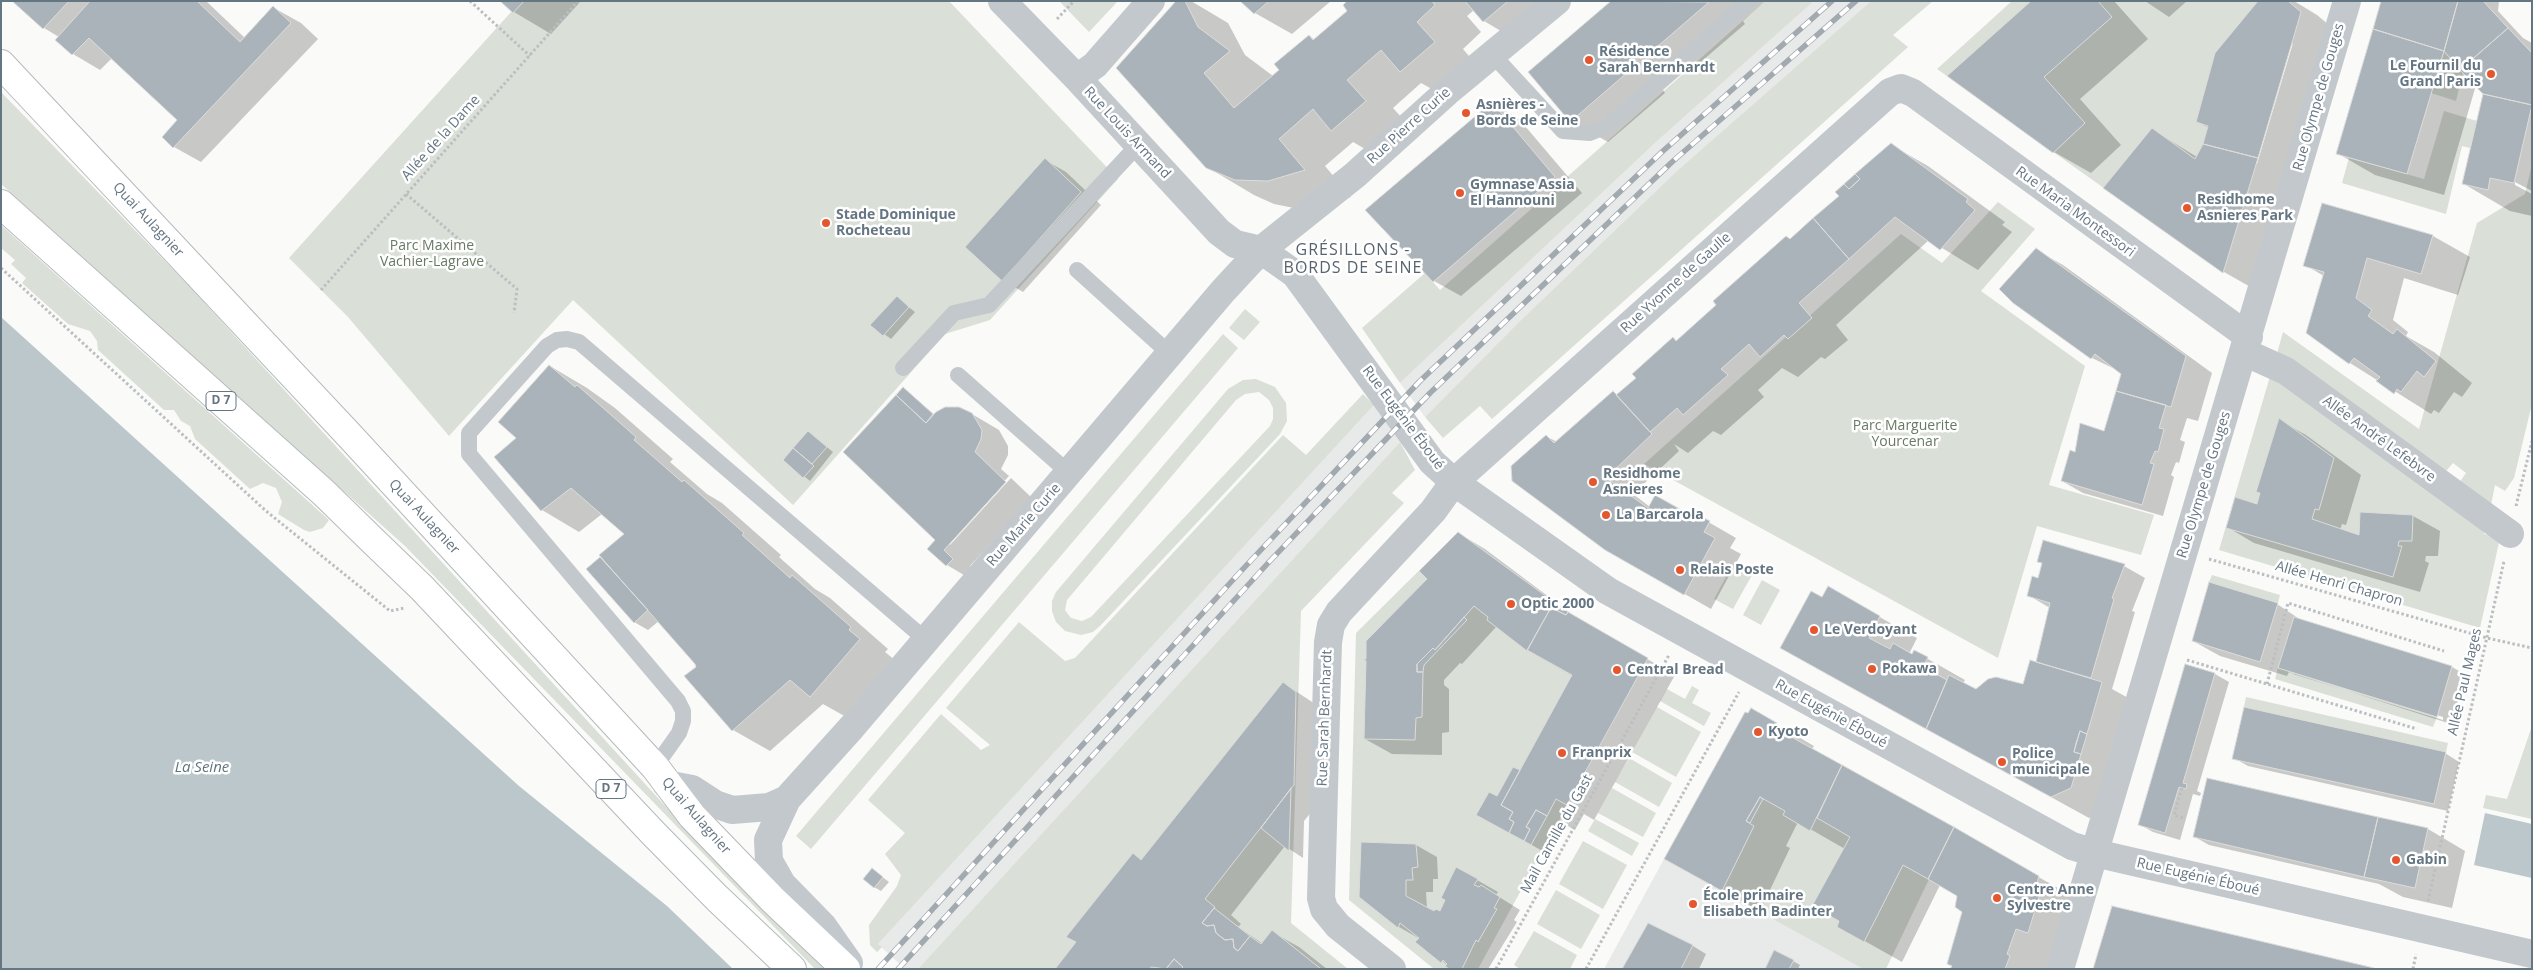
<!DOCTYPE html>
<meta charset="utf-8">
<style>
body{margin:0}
#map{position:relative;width:2533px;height:970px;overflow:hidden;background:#fafaf8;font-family:"Open Sans",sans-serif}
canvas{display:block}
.frame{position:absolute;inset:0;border:2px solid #657683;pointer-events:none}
</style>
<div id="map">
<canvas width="2533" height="970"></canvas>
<div class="frame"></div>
</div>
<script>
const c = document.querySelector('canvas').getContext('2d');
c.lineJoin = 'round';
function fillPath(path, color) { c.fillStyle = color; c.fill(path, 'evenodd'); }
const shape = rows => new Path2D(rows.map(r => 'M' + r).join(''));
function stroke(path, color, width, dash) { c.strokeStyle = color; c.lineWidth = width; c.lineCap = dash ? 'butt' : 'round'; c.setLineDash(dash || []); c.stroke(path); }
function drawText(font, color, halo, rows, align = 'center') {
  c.font = font + ' "Open Sans",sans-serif'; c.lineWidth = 5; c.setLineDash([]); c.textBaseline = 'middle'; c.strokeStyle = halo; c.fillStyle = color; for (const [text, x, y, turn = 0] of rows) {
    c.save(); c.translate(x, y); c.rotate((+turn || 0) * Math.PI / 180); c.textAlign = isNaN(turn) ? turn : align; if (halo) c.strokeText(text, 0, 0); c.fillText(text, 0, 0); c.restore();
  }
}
fillPath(shape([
 [1814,1,1871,1,1679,169,1521,320,1425,417,1400,383,1655,143],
 [1374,405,1400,442,918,969,905,969,878,944],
 [1664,859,1863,969,1604,969]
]), '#e8e9e9');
fillPath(shape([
 [521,1,949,1,1118,179,990,320,945,334,793,505,573,300,449,436,348,317,289,258],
 [1059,1,1118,1,1089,32],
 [1765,1,1814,1,1655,143,1400,383,1362,328,1425,273,1440,290],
 [1871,1,1933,1,1893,35,1908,47,1492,419,1480,406,1443,438,1425,417,1521,320,1679,169],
 [2012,1,2288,1,2301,12,2223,273,1937,69],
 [2444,51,2463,72,2456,101,2431,93],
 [1,92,189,286,691,834,824,969,815,969,405,546,1,184],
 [2444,111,2477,121,2470,148,2462,146,2446,214,2342,183,2349,158,2424,179],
 [2532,164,2532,404,2514,478,2505,491,2495,485,2490,510,2457,486,2466,473,2453,463,2442,476,2276,357,2283,332,2419,429,2477,223,2525,194],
 [1998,202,2035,229,1981,291,2085,366,2049,485,2154,515,2141,555,2037,526,1998,658,1644,464,1901,234,1942,263],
 [1,225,329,520,323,528,310,532,304,530,278,514,282,502,276,488,263,483,250,489,195,439,190,426,181,421,174,410,164,410,98,350,97,341,90,331,68,324,22,283,26,278,11,264,15,260,1,248],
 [1245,309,1260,322,1244,340,1229,328],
 [1223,334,1238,348,811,849,796,836],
 [2271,373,2486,523,2484,534,2500,538,2480,628,2219,550],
 [1256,379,1275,387,1286,403,1287,421,1280,434,1101,625,1093,632,1081,635,1065,631,1056,622,1052,611,1052,601,1056,592,1228,389,1243,380],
 [1259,392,1269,400,1273,408,1273,419,1270,426,1091,617,1082,621,1071,618,1065,610,1067,600,1236,400,1245,394],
 [1363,394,1374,405,878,944,882,947,877,952,870,945,869,925,897,886,901,875,885,854,905,833,868,800,941,714,981,750,990,745,946,708,1019,622,1065,661,1075,658,1283,435,1306,455],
 [1400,442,1415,470,1392,493,1404,503,1301,611,1291,923,1348,969,918,969],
 [1458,532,1556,604,1585,623,1648,658,1478,969,1434,969,1349,900,1356,633],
 [1733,564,1752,575,1733,609,1714,599],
 [2212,575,2280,595,2278,603,2209,582],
 [1762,580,1780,590,1761,625,1743,615],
 [2278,668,2437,717,2433,727,2275,679],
 [1692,686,1699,690,1692,703,1711,713,1704,726,1660,701,1667,689,1685,699],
 [2246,697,2448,743,2446,752,2244,707],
 [1657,707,1701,732,1676,777,1632,752],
 [1751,708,1777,723,1775,728,1954,827,1886,969,1863,969,1664,859,1745,712,1748,713],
 [2532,726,2532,819,2483,808,2486,795,2507,799],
 [1629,758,1672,783,1659,807,1615,782],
 [1612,788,1656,813,1643,837,1598,813],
 [1595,819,1639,843,1632,856,1588,831],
 [1583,841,1627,865,1603,909,1559,884],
 [1556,890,1600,915,1581,949,1537,924],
 [1534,931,1577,955,1570,969,1520,969,1514,965]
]), '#dadfd7');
fillPath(shape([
 [1,317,519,786,667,906,733,969,1,969],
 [2485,813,2532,824,2532,878,2474,865]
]), '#bbc7cb');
fillPath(shape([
 [14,1,206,1,245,38,274,8,301,23,318,39,201,162,174,147,179,120,112,58,100,70,73,54,56,40,59,37,44,28],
 [502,1,581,1,551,34,514,12],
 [1177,1,1191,1,1228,23,1245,55,1273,76,1309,36,1315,40,1349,11,1349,1,1553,1,1511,37,1484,21,1474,10,1467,16,1481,32,1463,49,1481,70,1448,98,1421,83,1393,108,1412,129,1379,157,1353,142,1325,166,1351,197,1331,204,1294,208,1274,204,1254,195,1207,167],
 [1241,1,1331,1,1292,34,1255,13],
 [1612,1,1765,1,1743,21,1745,24,1689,72,1686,70,1663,90,1665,93,1608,142,1571,121],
 [2033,1,2114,1,2148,39,2080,99,2121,145,2091,173,2054,152],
 [2145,1,2187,1,2169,17],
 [2259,1,2294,1,2317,15,2347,40,2261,293,2224,272,2105,188,2153,130,2197,157,2204,145,2209,128,2198,122],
 [2293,43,2257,164,2255,163,2289,47],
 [2382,1,2499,1,2498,11,2523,38,2532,43,2532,191,2515,182,2515,185,2532,194,2532,216,2510,211,2464,184,2484,93,2476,85,2444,195,2375,175,2337,153],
 [1492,103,1519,119,1582,193,1461,296,1434,281],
 [1891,145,1928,166,2005,222,2002,225,2012,232,1978,270,1929,240,1836,325,1848,340,1825,359,1821,357,1798,377,1782,368,1758,390,1764,397,1721,435,1713,431,1688,453,1674,444,1679,451,1633,494,1650,507,1656,497,1696,520,1698,516,1736,538,1730,548,1741,554,1711,609,1606,549,1546,436,1557,442,1613,392,1618,395,1637,378,1673,339,1677,341,1841,196],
 [1045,160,1066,172,1101,205,1023,292,1003,280],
 [2433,236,2470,257,2458,295,2404,278,2393,320,2408,332,2406,336,2434,352,2472,383,2462,397,2454,392,2439,413,2434,410,2431,414,2350,363,2324,276,2305,265],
 [2036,250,2063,265,2212,373,2198,421,2187,418,2180,440,2185,442,2179,463,2176,462,2171,475,2174,477,2163,516,2083,493,2062,481,2076,453,2105,432,2123,373,2092,358],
 [897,298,915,312,891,339,872,325],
 [550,366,587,388,615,408,673,459,670,462,707,494,722,503,781,555,779,557,815,589,830,598,888,649,885,652,896,661,848,718,823,704,770,751,733,730,696,663,659,621,648,630,634,622,601,558,606,562,626,534,602,514,579,532,542,510,518,438],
 [904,389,935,415,972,414,999,430,1008,446,1008,455,1001,469,1009,476,948,543,950,545,1011,478,1032,498,970,566,980,575,974,581,947,565,929,549,937,540],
 [2279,420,2306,435,2361,475,2346,525,2342,524,2340,530,2360,537,2413,516,2440,531,2438,556,2426,556,2425,561,2429,563,2420,592,2254,543,2227,527,2257,505,2261,494,2258,492],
 [808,432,833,452,810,481,784,460],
 [1458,533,1485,549,1581,621,1675,675,1594,820,1584,814,1575,830,1564,824,1552,844,1556,846,1551,856,1478,814,1497,798,1513,769,1520,772,1573,676,1527,650,1497,626,1462,664,1460,663,1444,680,1444,685,1449,689,1449,732,1442,733,1442,755,1392,754,1365,739,1429,579],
 [2038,561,2124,566,2145,578,2132,611,2135,612,2112,689,2139,704,2108,810,2089,818,1818,669,1823,599,1828,588,1917,638,1909,654,1912,656,1915,652,1928,659,1965,680,1963,683,1976,690,2024,686,2037,663,2050,608,2028,595,2039,579,2043,564],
 [2277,604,2304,622,2452,667,2466,675,2451,724,2289,672,2287,676,2220,656,2193,641],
 [2293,671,2443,717,2443,720,2293,674],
 [2186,666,2215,674,2229,682,2197,791,2201,793,2200,796,2193,794,2180,840,2153,832,2139,824],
 [1283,683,1323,709,1320,801,1304,821,1303,858,1285,846,1231,915,1241,924,1238,927,1263,944,1272,932,1299,947,1327,969,1056,969,1078,942,1132,855,1143,860],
 [1752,710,1814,746,1811,750,2076,898,2047,969,1952,969,1963,912,1956,904,1958,896,1940,885,1902,962,1838,926,1840,921,1845,849,1798,822,1786,846,1790,848,1760,911,1703,880],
 [2445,753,2459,762,2448,811,2248,766,2234,758],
 [2208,779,2428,829,2465,851,2452,908,2403,897,2379,884,2209,845,2195,837],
 [1416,845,1437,857,1438,879,1433,879,1433,892,1426,892,1427,908,1440,912,1477,880,1498,892,1496,895,1520,910,1514,920,1517,922,1488,969,1451,969,1420,939,1399,927,1361,897],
 [873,870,889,882,881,891,874,887],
 [1693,946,1706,954,1699,969,1624,969],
 [1793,961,1800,965,1798,969,1766,969]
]), '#0003');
const building = shape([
 [12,1,69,1,43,29,12,1],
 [90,1,197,1,240,42,273,6,291,23,173,148,162,137,177,120,89,38,72,55,55,40,90,1],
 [500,1,524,1,513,13,500,1],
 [1176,1,1185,1,1198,27,1230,51,1204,73,1234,108,1279,70,1274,64,1309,35,1313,40,1347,11,1343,5,1347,1,1432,1,1435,5,1417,22,1435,42,1400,72,1381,50,1347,80,1366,101,1331,131,1313,109,1279,139,1305,170,1268,181,1235,180,1206,168,1116,68,1176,1],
 [1240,1,1269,1,1254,14,1240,1],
 [1465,1,1508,1,1483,22,1465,1],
 [1611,1,1709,2,1651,52,1649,49,1626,68,1629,71,1570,122,1528,72,1611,1],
 [2031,1,2098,1,2112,17,2044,77,2085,123,2053,153,1947,76,2031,1],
 [2258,1,2288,1,2301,12,2258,158,2203,144,2208,126,2196,122,2215,53,2258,1],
 [2381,1,2458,1,2444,51,2373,29,2381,1],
 [2458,1,2483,1,2508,28,2460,70,2444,51,2458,1],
 [2508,28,2532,53,2532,105,2483,94,2460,70,2508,28],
 [2373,29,2444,51,2407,174,2336,154,2373,29],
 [2483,94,2532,105,2514,183,2490,178,2488,190,2462,184,2483,94],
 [1492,102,1555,177,1433,282,1365,210,1492,102],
 [2152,128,2195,159,2203,144,2258,158,2223,273,2103,188,2152,128],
 [1891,143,1968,199,1966,202,1975,210,1940,250,1895,217,1849,259,1813,218,1839,196,1835,192,1844,184,1849,189,1860,179,1855,174,1891,143],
 [1045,158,1081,192,1002,281,965,247,1045,158],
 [1855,174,1860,179,1849,189,1844,184,1855,174],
 [2322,203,2433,235,2421,274,2367,258,2356,298,2372,310,2368,316,2393,334,2397,329,2436,361,2424,377,2417,371,2401,392,2397,389,2394,394,2376,381,2380,377,2354,358,2349,364,2306,333,2324,272,2303,266,2322,203],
 [1813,218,1849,259,1799,303,1812,318,1788,339,1784,335,1760,357,1749,344,1721,369,1728,375,1683,415,1677,408,1650,432,1616,395,1636,378,1632,374,1673,337,1676,341,1716,305,1713,301,1786,236,1790,239,1813,218],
 [2036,248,2186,356,2171,407,2116,391,2121,374,2095,354,2091,359,2013,303,1999,289,2036,248],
 [897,296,909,307,883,336,870,325,897,296],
 [549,365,575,387,577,385,636,437,634,440,682,482,684,480,744,533,742,535,790,578,792,575,851,627,849,630,860,639,810,697,790,680,732,731,684,676,696,667,695,664,599,555,624,534,571,488,541,511,494,457,516,438,498,422,549,365],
 [903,387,933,414,926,423,896,395,903,387],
 [1613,391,1652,434,1606,478,1648,508,1655,495,1685,512,1683,516,1694,522,1698,515,1710,521,1704,532,1715,538,1684,595,1605,550,1512,481,1511,466,1546,435,1554,443,1613,391],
 [2116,391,2166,405,2159,428,2164,429,2158,452,2155,451,2150,463,2154,464,2142,505,2061,481,2070,450,2075,452,2080,423,2104,431,2116,391],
 [896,395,926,423,936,412,945,407,959,407,972,413,982,430,981,439,975,452,1006,482,944,550,953,559,946,566,927,549,935,540,843,452,896,395],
 [2279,418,2334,458,2319,510,2315,509,2312,519,2359,535,2360,512,2413,515,2412,541,2399,541,2398,546,2402,546,2393,577,2226,528,2235,497,2257,504,2260,493,2256,492,2279,418],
 [808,431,827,447,812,464,793,448,808,431],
 [793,448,814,466,803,478,783,460,793,448],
 [1458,532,1554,602,1527,651,1487,620,1488,617,1474,606,1435,650,1433,648,1417,664,1417,672,1423,672,1422,717,1416,718,1415,740,1364,739,1366,661,1363,659,1366,659,1366,641,1427,579,1419,571,1458,532],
 [2043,540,2125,564,2112,598,2114,599,2091,678,2036,662,2050,603,2027,596,2032,576,2038,578,2042,563,2037,562,2043,540],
 [600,557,648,610,634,623,586,569,600,557],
 [2209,582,2278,603,2260,662,2192,641,2209,582],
 [1828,586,1880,616,1869,638,1890,649,1893,643,1912,654,1914,650,1928,657,1923,667,1947,680,1926,729,1780,648,1811,591,1822,597,1828,586],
 [1554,602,1556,604,1552,608,1566,615,1568,612,1648,658,1567,805,1556,799,1547,816,1536,810,1526,827,1530,829,1524,841,1509,833,1514,822,1509,819,1513,812,1501,805,1572,675,1527,650,1554,602],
 [1556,604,1568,612,1566,615,1552,608,1556,604],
 [1464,617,1467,620,1424,665,1423,672,1417,672,1417,664,1433,648,1435,650,1464,617],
 [2294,617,2452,666,2437,717,2278,668,2294,617],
 [2030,660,2102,682,2087,734,2080,731,2076,743,2074,752,2081,754,2071,788,2051,797,1926,729,1949,675,1976,689,1988,679,1996,677,2023,684,2030,660],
 [2185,664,2215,673,2183,783,2187,784,2186,789,2179,787,2165,833,2138,825,2185,664],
 [1283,682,1296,692,1294,785,1205,899,1215,907,1202,923,1207,926,1214,925,1216,933,1225,940,1233,939,1234,948,1238,951,1250,936,1261,944,1272,930,1321,969,1181,969,1183,967,1174,959,1166,969,1151,967,1150,969,1055,969,1076,942,1066,937,1133,853,1141,860,1283,682],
 [2244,707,2446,752,2434,804,2232,759,2244,707],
 [1751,708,1777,723,1775,728,1842,765,1810,831,1783,815,1785,811,1760,797,1746,821,1754,826,1722,891,1664,859,1745,712,1748,713,1751,708],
 [2080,731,2087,734,2081,754,2074,752,2080,731],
 [1842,765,1954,827,1928,879,1903,865,1864,942,1837,927,1839,921,1812,906,1850,837,1817,818,1842,765],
 [1513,767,1520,770,1501,805,1513,812,1509,819,1514,822,1509,833,1476,815,1489,792,1497,796,1513,767],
 [2207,778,2378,817,2364,877,2193,837,2207,778],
 [1291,788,1289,851,1261,828,1291,788],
 [1760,797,1763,799,1750,823,1746,821,1760,797],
 [1536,810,1547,816,1531,845,1524,841,1530,829,1526,827,1536,810],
 [2378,817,2428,828,2415,888,2364,877,2378,817],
 [1954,827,2039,876,2036,886,2042,887,2028,933,2016,929,2007,954,2010,956,2005,969,1950,969,1952,966,1947,964,1962,912,1955,907,1957,896,1928,879,1954,827],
 [1361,842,1416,844,1418,867,1412,868,1413,880,1406,880,1406,896,1434,911,1436,909,1440,911,1445,900,1441,898,1456,867,1478,879,1474,885,1479,887,1481,885,1500,897,1494,908,1497,909,1478,942,1476,940,1462,969,1449,969,1445,966,1447,964,1443,960,1441,963,1415,942,1419,938,1400,923,1398,928,1359,897,1361,842],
 [872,868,883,877,874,888,863,879,872,868],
 [2112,906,2374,968,2374,969,2093,969,2112,906],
 [1214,908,1250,936,1238,951,1234,948,1233,939,1225,940,1216,933,1214,925,1207,926,1202,923,1214,908],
 [1648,923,1693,945,1681,969,1622,969,1648,923],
 [1774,950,1794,960,1789,969,1765,969,1774,950],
 [1174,959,1183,967,1181,969,1166,969,1174,959]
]);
fillPath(building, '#aab3b9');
stroke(building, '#dcdcda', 1);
const primary = shape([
 [1,64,349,435,655,767,692,816,773,900,846,969],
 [1,204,324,493,371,539,422,588,653,833,717,898,792,969]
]);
stroke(primary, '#b5babe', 30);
stroke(shape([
 [470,1,530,56],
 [1057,19,1074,1],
 [406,194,517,289,514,313],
 [1,268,266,511,390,611,404,608],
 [321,290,578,1],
 [2516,506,2532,441],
 [2209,559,2487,638,2532,648],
 [2187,660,2417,729],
 [2267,684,2288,603,2444,651],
 [2182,788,2174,815,2183,818],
 [2428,901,2504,561],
 [1496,969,1669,655],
 [1586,969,1739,692],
 [2413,969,2416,954]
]), '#bbbfc2', 3, [2.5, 2.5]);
stroke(shape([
 [1492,54,1563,131,1590,133,1609,125,1749,1],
 [1077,270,1170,354],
 [903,368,954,313,989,305,1138,145],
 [958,375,1069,473],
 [655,767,679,733,683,721,683,711,678,701,469,454,469,433,547,346,557,340,567,339,579,342,926,640]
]), '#c3c8cc', 16);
stroke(shape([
 [1002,1,1077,78,1219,232,1235,244,1261,250,1295,274,1432,462,1454,482,1608,591,2072,846,2095,853,2532,954],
 [1077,78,1095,65,1151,1],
 [2244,352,2286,371,2510,534],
 [666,784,692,789,715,804,732,810,769,807,787,799],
 [849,963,823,926,782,884,769,861,768,840,787,799,852,727,1223,291,1261,250,1355,175,1447,92,1557,1],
 [1392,969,1338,926,1324,909,1321,898,1328,642,1331,625,1339,612,1433,511,1454,482,1890,92,1901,88,1913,93,2249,337],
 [2060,969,2347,1]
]), '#c3c8cc', 28);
stroke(primary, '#fff', 28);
const rail = shape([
 [878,969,1242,570,1420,381,1663,151,1832,1],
 [898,969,1269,562,1430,393,1672,162,1856,1]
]);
stroke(rail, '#a2aab0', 5.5);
stroke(rail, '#fff', 4, [11]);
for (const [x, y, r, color] of [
 [1589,60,5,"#e4572e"],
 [2491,74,5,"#e4572e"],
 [1466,113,5,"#e4572e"],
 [1460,193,5,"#e4572e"],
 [2187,208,5,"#e4572e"],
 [826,223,5,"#e4572e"],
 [1593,482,5,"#e4572e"],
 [1606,515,5,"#e4572e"],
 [1680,570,5,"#e4572e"],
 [1511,604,5,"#e4572e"],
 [1814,630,5,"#e4572e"],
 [1872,669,5,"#e4572e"],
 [1617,670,5,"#e4572e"],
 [1758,732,5,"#e4572e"],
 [1562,753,5,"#e4572e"],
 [2002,762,5,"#e4572e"],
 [2396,860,5,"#e4572e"],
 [1997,898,5,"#e4572e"],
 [1693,904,5,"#e4572e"]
]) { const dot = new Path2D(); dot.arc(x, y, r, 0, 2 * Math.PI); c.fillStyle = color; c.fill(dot); stroke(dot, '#fff', 2); }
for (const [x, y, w] of [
 [221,401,30],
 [611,789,30]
]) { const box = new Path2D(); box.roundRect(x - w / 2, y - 9.5, w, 19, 4); c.fillStyle = '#fff'; c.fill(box); stroke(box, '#657683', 1); }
drawText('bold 12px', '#657683', null, [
 ["D 7",221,401],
 ["D 7",611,789]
]);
drawText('bold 14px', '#657683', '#fff', [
 ["Résidence",1599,52],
 ["Sarah Bernhardt",1599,68],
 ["Le Fournil du",2481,66,"right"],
 ["Grand Paris",2481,82,"right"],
 ["Asnières -",1476,105],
 ["Bords de Seine",1476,121],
 ["Gymnase Assia",1470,185],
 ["El Hannouni",1470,201],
 ["Residhome",2197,200],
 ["Asnieres Park",2197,216],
 ["Stade Dominique",836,215],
 ["Rocheteau",836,231],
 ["Residhome",1603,474],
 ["Asnieres",1603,490],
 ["La Barcarola",1616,515],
 ["Relais Poste",1690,570],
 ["Optic 2000",1521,604],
 ["Le Verdoyant",1824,630],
 ["Pokawa",1882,669],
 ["Central Bread",1627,670],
 ["Kyoto",1768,732],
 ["Franprix",1572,753],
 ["Police",2012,754],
 ["municipale",2012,770],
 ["Gabin",2406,860],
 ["Centre Anne",2007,890],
 ["Sylvestre",2007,906],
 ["École primaire",1703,896],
 ["Elisabeth Badinter",1703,912]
], 'left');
drawText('14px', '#657683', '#fff', [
 ["Rue Olympe de Gouges",2319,97,-74],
 ["Rue Pierre Curie",1409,126,-42],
 ["Rue Louis Armand",1127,133,47],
 ["Allée de la Dame",441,138,-48],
 ["Rue Maria Montessori",2075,212,36],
 ["Quai Aulagnier",148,220,47],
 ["Rue Yvonne de Gaulle",1676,283,-42],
 ["Rue Eugénie Éboué",1403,418,53],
 ["Allée André Lefebvre",2379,439,36],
 ["Rue Olympe de Gouges",2204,485,-73],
 ["Quai Aulagnier",424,517,47],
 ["Rue Marie Curie",1024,525,-49],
 ["Allée Henri Chapron",2339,584,16],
 ["Allée Paul Mages",2465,682,-77],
 ["Rue Eugénie Éboué",1831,714,29],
 ["Rue Sarah Bernhardt",1325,718,-88],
 ["Quai Aulagnier",696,816,49],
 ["Mail Camille du Gast",1557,834,-61],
 ["Rue Eugénie Éboué",2198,877,13]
]);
drawText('14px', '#687a64', '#fff', [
 ["Parc Maxime",432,246],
 ["Vachier-Lagrave",432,262],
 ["Parc Marguerite",1905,426],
 ["Yourcenar",1905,442]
]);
drawText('italic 15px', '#60757c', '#fff', [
 ["La Seine",202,768]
]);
c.letterSpacing = '1px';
drawText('16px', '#57646e', '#fff', [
 ["GRÉSILLONS -",1353,250],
 ["BORDS DE SEINE",1353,268]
]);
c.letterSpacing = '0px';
</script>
